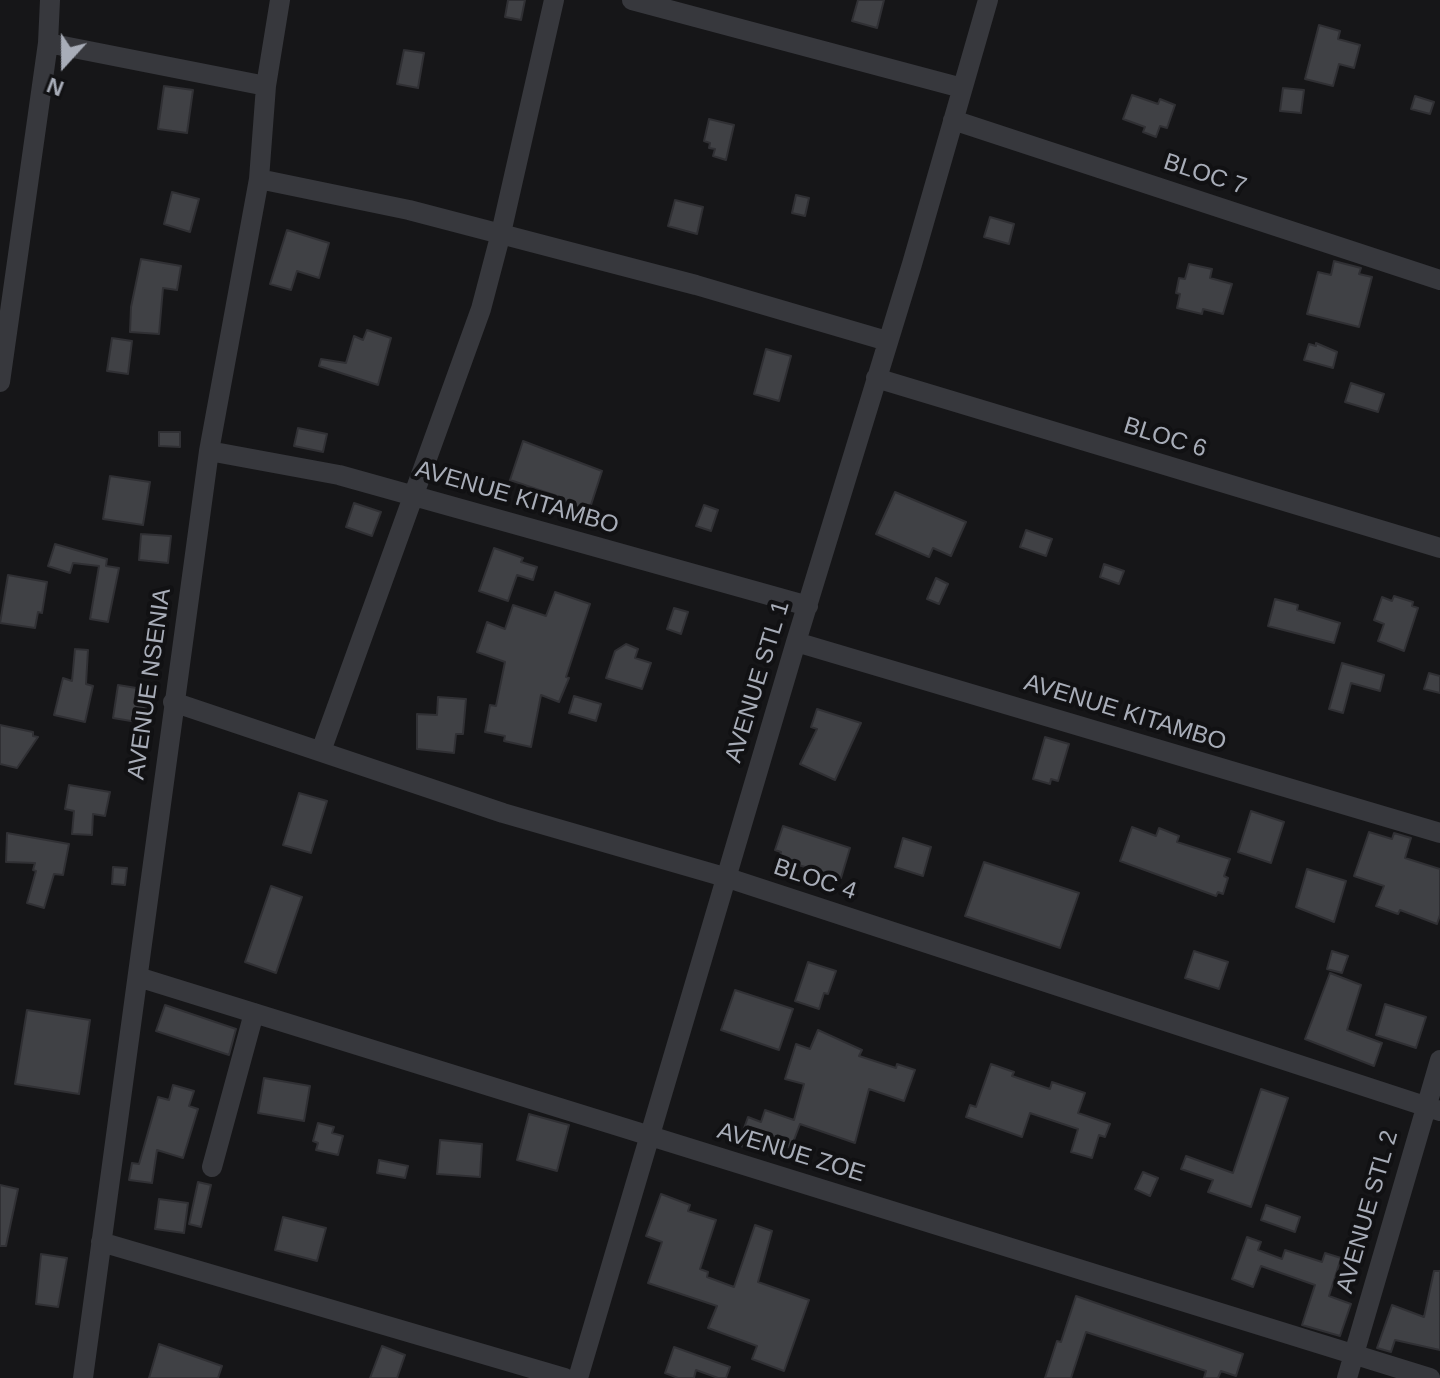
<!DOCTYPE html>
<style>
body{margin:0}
#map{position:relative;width:1440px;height:1378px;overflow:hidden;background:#161618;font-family:Arial,sans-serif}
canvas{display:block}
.north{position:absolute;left:24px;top:24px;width:80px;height:80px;-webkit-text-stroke:6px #111113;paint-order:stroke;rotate:201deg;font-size:22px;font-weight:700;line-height:32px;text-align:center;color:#a8adb8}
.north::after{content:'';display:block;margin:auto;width:28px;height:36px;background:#a8adb8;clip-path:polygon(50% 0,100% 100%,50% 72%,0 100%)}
</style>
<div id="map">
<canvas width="1440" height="1378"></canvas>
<div class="north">N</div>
</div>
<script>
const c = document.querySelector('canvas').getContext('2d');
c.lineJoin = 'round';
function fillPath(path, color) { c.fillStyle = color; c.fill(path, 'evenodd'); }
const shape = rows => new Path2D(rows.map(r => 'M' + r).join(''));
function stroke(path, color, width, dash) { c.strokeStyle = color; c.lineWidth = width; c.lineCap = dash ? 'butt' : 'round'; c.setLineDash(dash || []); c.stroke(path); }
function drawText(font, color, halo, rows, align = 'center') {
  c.font = font + ' Arial,sans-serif'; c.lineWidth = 8; c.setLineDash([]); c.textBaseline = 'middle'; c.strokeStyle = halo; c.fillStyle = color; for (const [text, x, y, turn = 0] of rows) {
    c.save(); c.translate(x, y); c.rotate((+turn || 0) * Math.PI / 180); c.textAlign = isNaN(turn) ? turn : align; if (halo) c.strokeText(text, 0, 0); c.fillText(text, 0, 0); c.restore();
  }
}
const building = shape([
 [508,0,525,0,521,20,505,17,508,0],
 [858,0,884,0,877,28,852,21,858,0],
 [1319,25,1340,31,1338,39,1360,45,1354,68,1339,64,1333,86,1305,79,1319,25],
 [404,50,424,53,418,88,397,84,404,50],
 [164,86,193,90,187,133,158,129,164,86],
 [1283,88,1304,90,1301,113,1280,111,1283,88],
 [1132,95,1158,104,1160,99,1175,105,1167,128,1160,126,1156,137,1143,132,1145,127,1123,119,1132,95],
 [1415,96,1434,102,1430,114,1411,109,1415,96],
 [709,119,734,125,726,160,713,156,715,149,709,148,710,143,704,141,709,119],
 [172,192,199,199,190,232,164,224,172,192],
 [796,195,809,198,805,216,792,213,796,195],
 [675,200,703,207,697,234,668,226,675,200],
 [990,217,1014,224,1009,244,984,237,990,217],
 [287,230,329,243,319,278,297,271,291,290,270,284,287,230],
 [141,259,181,266,177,290,163,288,159,334,130,332,131,307,141,259],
 [1334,261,1361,268,1359,274,1372,277,1359,327,1307,314,1318,272,1331,275,1334,261],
 [1189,264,1212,269,1210,278,1232,284,1223,314,1203,309,1202,314,1177,308,1180,294,1176,293,1179,278,1185,279,1189,264],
 [367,330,391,338,378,385,319,366,321,359,346,363,354,336,363,340,367,330],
 [112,338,132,341,128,374,107,371,112,338],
 [1316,343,1337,352,1333,368,1304,360,1309,344,1316,346,1316,343],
 [766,349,791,356,779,401,754,394,766,349],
 [1351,383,1384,394,1378,412,1345,402,1351,383],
 [298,428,327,434,323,452,294,446,298,428],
 [159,432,180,432,180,447,159,446,159,432],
 [523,441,602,471,589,511,562,502,563,498,510,480,523,441],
 [110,476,150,482,143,525,103,519,110,476],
 [895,492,966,522,951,556,933,548,929,557,876,534,895,492],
 [354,503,381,512,372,536,346,527,354,503],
 [704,505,718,510,711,531,696,526,704,505],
 [1026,530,1052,539,1046,556,1020,547,1026,530],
 [141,534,171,536,168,563,139,560,141,534],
 [55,544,107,559,106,566,119,568,108,622,90,619,99,566,73,563,70,573,48,566,55,544],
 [494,548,523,558,521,562,537,567,533,580,517,575,508,601,479,591,494,548],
 [1104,564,1124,571,1119,584,1100,577,1104,564],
 [8,575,47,582,42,613,38,612,35,628,0,623,8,575],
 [936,578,948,584,939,604,927,599,936,578],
 [555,592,590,604,566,677,569,678,559,702,541,695,531,747,504,741,505,736,485,732,490,705,496,706,505,662,477,652,487,622,505,629,513,605,546,616,555,592],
 [1394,596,1413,602,1412,606,1418,608,1404,651,1378,641,1384,624,1374,620,1382,597,1392,601,1394,596],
 [1275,599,1298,605,1297,610,1340,623,1334,643,1268,626,1275,599],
 [674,608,688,612,681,634,667,629,674,608],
 [626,644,638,649,635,658,651,663,642,689,606,678,615,651,626,644],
 [75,649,88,650,86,684,93,686,85,722,54,715,63,678,72,681,75,649],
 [1342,663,1384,675,1380,691,1351,683,1343,713,1329,709,1342,663],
 [1429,673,1440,676,1440,693,1424,689,1429,673],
 [118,685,149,690,143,723,113,718,118,685],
 [574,696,601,704,596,721,569,713,574,696],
 [438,697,466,699,463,734,456,734,454,753,417,749,417,714,437,715,438,697],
 [817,709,861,723,835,780,800,764,817,729,811,727,817,709],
 [0,725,33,732,33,736,38,737,17,768,0,764,0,725],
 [1045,737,1069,744,1058,781,1051,779,1050,784,1033,779,1045,737],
 [69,785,110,792,105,816,93,814,92,835,72,834,74,811,65,809,69,785],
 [299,793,327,801,311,853,283,845,299,793],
 [1251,811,1284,822,1271,863,1238,852,1251,811],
 [783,826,850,848,841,878,779,859,781,852,775,850,783,826],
 [1132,827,1156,836,1159,828,1179,836,1177,842,1230,859,1224,876,1228,878,1223,894,1218,892,1216,896,1120,861,1132,827],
 [1369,832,1392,839,1394,833,1411,838,1405,858,1440,869,1440,915,1437,924,1400,910,1398,914,1376,906,1384,886,1354,876,1369,832],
 [7,833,69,844,63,875,54,874,44,908,27,903,36,871,33,870,35,863,6,862,7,833],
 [903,838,931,847,923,876,895,867,903,838],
 [984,862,1079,893,1060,948,965,916,984,862],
 [113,867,127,868,125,885,112,884,113,867],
 [1307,869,1346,881,1334,922,1296,907,1307,869],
 [271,886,302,897,276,973,245,962,271,886],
 [1194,951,1228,962,1219,989,1185,978,1194,951],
 [1332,951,1348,956,1342,973,1327,969,1332,951],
 [808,962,836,971,828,994,824,993,819,1009,795,1001,808,962],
 [1330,973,1361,985,1347,1030,1382,1043,1374,1066,1305,1039,1330,973],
 [735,990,793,1009,779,1050,721,1030,735,990],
 [1385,1004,1426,1017,1416,1048,1376,1035,1385,1004],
 [165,1005,236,1029,229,1055,156,1031,165,1005],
 [27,1010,90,1020,79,1094,15,1084,27,1010],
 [818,1030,862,1050,859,1056,896,1068,897,1064,915,1070,904,1101,869,1089,855,1143,800,1124,791,1148,785,1146,782,1154,767,1148,765,1154,738,1145,748,1117,761,1122,765,1110,794,1120,804,1084,785,1079,796,1044,810,1049,818,1030],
 [991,1064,1014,1072,1012,1076,1050,1089,1052,1082,1085,1093,1078,1113,1110,1124,1105,1137,1099,1135,1092,1158,1071,1152,1078,1129,1030,1113,1022,1137,966,1117,970,1105,976,1107,991,1064],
 [264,1078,310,1086,304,1121,258,1113,264,1078],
 [173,1085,194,1091,189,1106,198,1109,183,1158,157,1150,152,1183,129,1180,132,1163,139,1164,158,1097,169,1100,173,1085],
 [1261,1089,1288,1098,1251,1207,1208,1192,1213,1180,1181,1169,1186,1156,1233,1173,1261,1089],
 [529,1114,569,1125,557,1171,517,1160,529,1114],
 [318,1123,334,1127,332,1133,343,1136,338,1155,316,1150,318,1143,313,1141,318,1123],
 [440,1140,482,1144,480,1177,437,1174,440,1140],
 [379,1160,408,1166,405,1178,377,1173,379,1160],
 [1143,1172,1158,1178,1150,1196,1135,1189,1143,1172],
 [198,1182,211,1185,201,1227,189,1224,198,1182],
 [0,1185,18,1189,6,1246,0,1246,0,1185],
 [661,1194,690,1205,688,1211,716,1220,700,1269,708,1272,707,1277,734,1287,755,1225,772,1231,758,1282,809,1300,784,1371,752,1359,757,1346,708,1328,717,1306,648,1283,662,1242,646,1236,661,1194],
 [159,1199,188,1203,184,1233,155,1229,159,1199],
 [1266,1205,1300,1217,1295,1232,1261,1220,1266,1205],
 [283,1217,326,1228,317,1261,275,1250,283,1217],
 [1247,1237,1261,1242,1258,1250,1282,1259,1285,1250,1322,1262,1325,1253,1341,1258,1329,1296,1351,1304,1340,1336,1302,1325,1315,1285,1261,1266,1253,1287,1232,1279,1247,1237],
 [41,1254,67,1258,58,1307,36,1304,41,1254],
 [1434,1271,1440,1271,1440,1350,1395,1340,1391,1352,1377,1348,1392,1305,1424,1317,1434,1271],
 [1076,1296,1243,1354,1236,1376,1221,1371,1218,1378,1204,1378,1206,1371,1086,1332,1071,1378,1045,1378,1057,1341,1061,1342,1076,1296],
 [159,1344,222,1366,218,1378,149,1378,159,1344],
 [382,1346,405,1355,397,1378,370,1378,382,1346],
 [674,1347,730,1367,726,1378,718,1378,696,1370,694,1378,678,1378,665,1373,674,1347]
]);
fillPath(building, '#404145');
stroke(building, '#303034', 2);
stroke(shape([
 [632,0,962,88],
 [48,43,266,86],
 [953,120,1440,280],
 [259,179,409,210,696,285,887,341],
 [876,378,1440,548],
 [0,382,48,43,50,0],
 [209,451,339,475,808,606],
 [796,642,1440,833],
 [173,702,503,813,728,878,1440,1111],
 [321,751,481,309,501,233,554,0],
 [138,977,1430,1378],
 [212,1167,254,1013],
 [101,1242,565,1378],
 [83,1378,209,451,259,179,266,86,280,0],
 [578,1378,796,642,912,264,988,0],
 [1347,1378,1440,1060]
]), '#37383d', 20);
drawText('24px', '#a8adb8', '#111113', [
 ["BLOC 7",1205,175,18],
 ["BLOC 6",1165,438,17],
 ["AVENUE KITAMBO",517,498,16],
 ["AVENUE STL 1",758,682,-73],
 ["AVENUE NSENIA",150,684,-82],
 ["AVENUE KITAMBO",1125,713,17],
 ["BLOC 4",815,880,18],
 ["AVENUE ZOE",791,1153,17],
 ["AVENUE STL 2",1368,1212,-74]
]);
</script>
